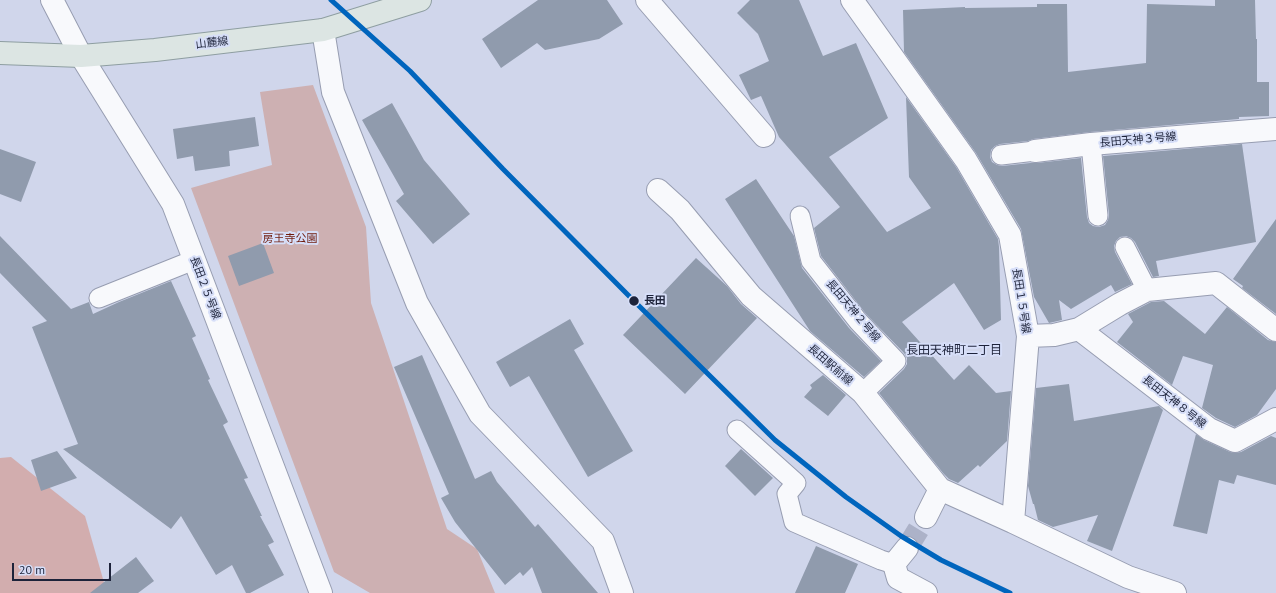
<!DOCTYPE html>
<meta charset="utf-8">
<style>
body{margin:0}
#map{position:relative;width:1276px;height:593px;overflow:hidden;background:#d0d6eb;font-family:"PT Sans",sans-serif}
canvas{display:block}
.scale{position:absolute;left:12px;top:563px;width:99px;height:18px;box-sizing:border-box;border:2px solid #1d233a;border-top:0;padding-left:5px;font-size:12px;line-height:14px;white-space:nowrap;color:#1d233a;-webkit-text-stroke:3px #d6def8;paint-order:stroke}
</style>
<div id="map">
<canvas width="1276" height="593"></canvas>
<div class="scale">20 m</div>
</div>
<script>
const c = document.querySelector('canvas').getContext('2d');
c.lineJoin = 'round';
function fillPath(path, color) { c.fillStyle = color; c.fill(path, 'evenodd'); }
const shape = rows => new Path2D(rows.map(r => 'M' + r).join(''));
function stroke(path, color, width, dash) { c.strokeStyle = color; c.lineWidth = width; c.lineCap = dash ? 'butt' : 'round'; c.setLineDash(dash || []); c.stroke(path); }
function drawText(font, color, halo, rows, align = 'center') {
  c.font = font + ' "PT Sans","Noto Sans JP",sans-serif'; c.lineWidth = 4; c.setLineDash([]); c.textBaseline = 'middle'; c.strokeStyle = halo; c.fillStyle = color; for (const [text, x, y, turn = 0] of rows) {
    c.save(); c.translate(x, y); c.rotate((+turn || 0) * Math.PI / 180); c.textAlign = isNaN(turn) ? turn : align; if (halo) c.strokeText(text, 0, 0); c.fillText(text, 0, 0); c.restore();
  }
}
fillPath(shape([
 [313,85,366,227,371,303,447,529,477,549,495,593,370,593,334,572,191,188,272,165,260,92]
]), '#cdb0b2');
fillPath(shape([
 [11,457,85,516,105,586,94,593,0,593,0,458]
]), '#d2adae');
fillPath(shape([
 [538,0,607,0,623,24,599,39,545,50,537,43,501,68,482,39],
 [750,0,799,0,823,56,856,43,888,118,829,157,887,232,931,208,909,177,906,97,956,167,998,239,999,247,1001,320,984,330,954,283,902,322,954,380,969,365,996,393,1011,391,1007,441,980,467,978,465,958,483,949,479,943,473,879,393,904,369,907,364,907,358,904,353,866,314,821,256,814,228,840,207,779,137,761,96,751,100,739,75,769,61,758,34,737,13],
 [1215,0,1255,0,1256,39,1257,39,1257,82,1269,82,1269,116,1239,117,1239,119,1090,132,1033,139,1028,141,1000,144,995,146,991,150,990,157,992,162,997,165,1002,166,1030,163,1037,163,1081,158,1087,217,1089,223,1093,226,1099,227,1105,225,1108,220,1109,215,1103,156,1242,144,1256,242,1156,261,1159,276,1153,277,1135,242,1131,238,1126,236,1120,237,1116,241,1114,246,1115,252,1132,284,1115,292,1111,285,1071,309,1059,300,1062,320,1049,323,1034,297,1021,229,976,153,904,52,903,10,965,7,965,8,1037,7,1037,4,1067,4,1068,72,1146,63,1147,4,1215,6],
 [392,103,424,160,470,214,433,244,396,201,404,194,362,120],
 [255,117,259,146,229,151,230,166,195,171,193,156,177,159,173,129],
 [0,149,36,162,21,202,0,194],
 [756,179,794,236,802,268,849,328,881,361,864,377,810,331,725,199],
 [1276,219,1276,314,1242,288,1243,286,1233,279],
 [0,236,71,309,89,302,93,314,119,302,171,281,196,336,192,338,210,379,208,380,228,422,223,425,248,478,244,479,262,516,260,516,274,542,268,545,284,575,250,593,246,593,232,565,216,575,181,516,171,529,63,449,78,444,32,327,47,321,0,273],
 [263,243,274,273,239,286,228,256],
 [696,258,727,286,741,304,757,318,685,394,623,335],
 [1164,301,1205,334,1227,307,1268,340,1276,342,1276,389,1257,415,1235,427,1216,418,1202,408,1213,365,1183,356,1172,385,1117,342,1133,322,1128,314,1151,302],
 [570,319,584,344,574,350,633,451,588,477,529,376,510,387,496,362],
 [422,355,475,479,491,471,497,482,535,527,538,524,598,593,542,593,532,567,523,576,520,572,505,585,455,522,441,498,449,494,394,367],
 [823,375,846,395,828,416,804,397,812,388,810,385],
 [1069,384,1074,421,1159,406,1163,410,1112,551,1087,541,1098,515,1053,527,1038,520,1034,504,1033,504,1028,486,1036,388],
 [1196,434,1204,440,1230,452,1235,453,1241,452,1271,436,1276,438,1276,485,1237,475,1234,484,1219,480,1207,534,1173,526],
 [741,449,773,478,755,496,725,466],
 [57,451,77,478,41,491,31,460],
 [816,546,858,564,845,593,795,593],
 [136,557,154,581,138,593,90,593]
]), '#909bad');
stroke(shape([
 [907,548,926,517]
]), '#acb2c8', 22, [22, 11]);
const service = shape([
 [1091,144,1098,216],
 [1001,155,1035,151],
 [800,216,811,261,858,321,896,361,863,393],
 [1125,247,1147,290],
 [99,298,194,260],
 [737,430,796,483,787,494,794,522,881,560,894,564]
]);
const minor = shape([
 [647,0,764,136],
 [852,0,966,160,1010,235,1028,336,1013,522,1128,577,1175,593],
 [323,30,333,92,417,303,480,414,603,541,622,593],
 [81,56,173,204,321,593],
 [1035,151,1091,144,1276,129],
 [658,190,680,210,751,296,863,393,940,489,1013,522],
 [1079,329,1209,429,1235,441,1276,419],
 [1028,336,1054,335,1079,329,1120,304,1147,290,1216,283,1276,330],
 [926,517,940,489],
 [907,548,894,564,898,578,926,593]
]);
const tertiary = shape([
 [52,0,81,56]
]);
const primary = shape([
 [0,53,81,56,155,50,323,30,420,0]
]);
stroke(service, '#979db1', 21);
stroke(minor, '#979db1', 24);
stroke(tertiary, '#979db1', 24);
stroke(primary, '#8e9ea1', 24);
stroke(service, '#f8f9fc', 19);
stroke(minor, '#f8f9fc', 22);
stroke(tertiary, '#f8f9fc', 22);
stroke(primary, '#dce5e3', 22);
stroke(shape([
 [331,0,410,71,503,169,635,302,775,440,846,497,901,536,941,560,1010,593]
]), '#0065bd', 5);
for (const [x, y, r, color] of [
 [634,301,5.5,"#1d233a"]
]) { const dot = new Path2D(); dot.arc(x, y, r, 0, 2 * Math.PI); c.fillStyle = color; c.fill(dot); stroke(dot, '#d6def8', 1.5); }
drawText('11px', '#1d233a', '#d6def8', [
 ["山麓線",212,43,-7],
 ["長田天神３号線",1138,140,-5],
 ["長田２５号線",205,288,69],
 ["長田１５号線",1021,301,81],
 ["長田天神２号線",853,311,50],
 ["長田駅前線",830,365,41],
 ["長田天神８号線",1174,402,38]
]);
drawText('11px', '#701c0d', '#d6def8', [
 ["房王寺公園",290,239]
]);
drawText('bold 11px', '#1d233a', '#d6def8', [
 ["長田",644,301]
], 'left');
drawText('12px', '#1d233a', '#d6def8', [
 ["長田天神町二丁目",954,351]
]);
</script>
